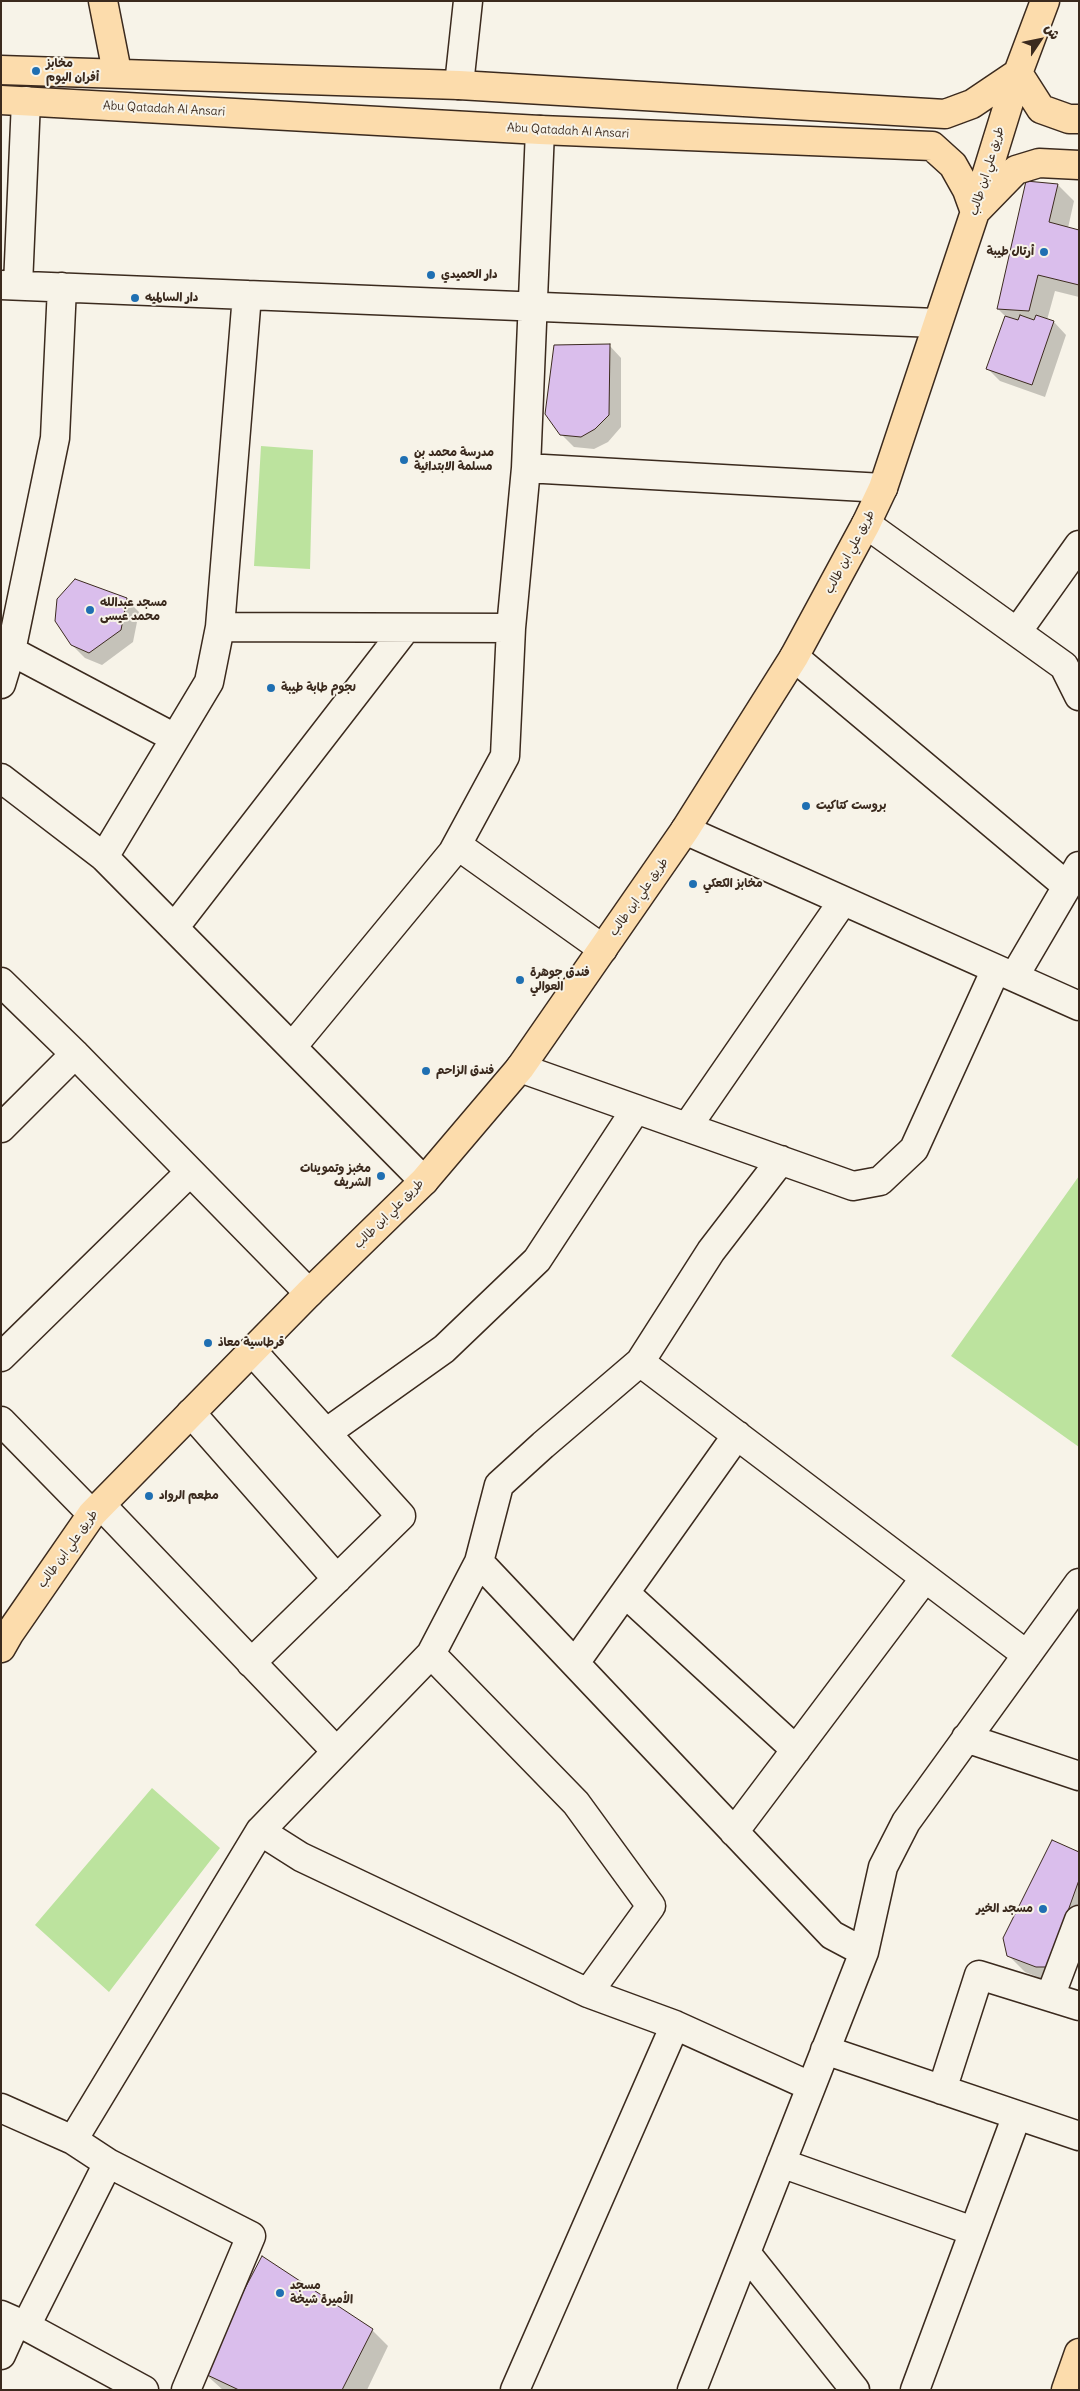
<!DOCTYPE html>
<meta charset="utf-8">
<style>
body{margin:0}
#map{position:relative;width:1080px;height:2391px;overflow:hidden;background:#f7f3e8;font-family:Delius,"Playpen Sans Arabic",sans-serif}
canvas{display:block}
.frame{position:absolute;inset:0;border:2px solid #3b2a1e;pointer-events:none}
.north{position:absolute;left:1015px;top:15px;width:50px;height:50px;-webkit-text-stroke:4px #f7f3e8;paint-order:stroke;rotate:56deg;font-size:14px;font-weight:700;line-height:20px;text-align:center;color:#3b2a1e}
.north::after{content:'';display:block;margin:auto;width:18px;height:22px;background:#3b2a1e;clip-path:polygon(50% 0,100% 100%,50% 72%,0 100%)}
</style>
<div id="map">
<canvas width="1080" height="2391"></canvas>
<div class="frame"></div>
<div class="north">ش</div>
</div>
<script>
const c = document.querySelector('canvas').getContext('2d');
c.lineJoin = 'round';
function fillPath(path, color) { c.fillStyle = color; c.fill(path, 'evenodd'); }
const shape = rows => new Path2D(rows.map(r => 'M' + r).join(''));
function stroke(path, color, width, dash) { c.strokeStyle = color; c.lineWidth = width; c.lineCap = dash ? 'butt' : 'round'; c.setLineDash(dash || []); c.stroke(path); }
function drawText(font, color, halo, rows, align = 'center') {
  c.font = font + ' Delius,"Playpen Sans Arabic",sans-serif'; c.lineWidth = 4; c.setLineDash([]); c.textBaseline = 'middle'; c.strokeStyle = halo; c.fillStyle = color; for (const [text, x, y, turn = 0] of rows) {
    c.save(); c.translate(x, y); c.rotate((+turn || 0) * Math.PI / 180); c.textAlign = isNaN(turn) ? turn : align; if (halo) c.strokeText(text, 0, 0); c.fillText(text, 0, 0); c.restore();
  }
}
fillPath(shape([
 [261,446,313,450,310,569,254,566],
 [1079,1176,1079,1447,951,1356],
 [152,1788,220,1848,109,1992,35,1925]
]), '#bce39e');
fillPath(shape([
 [1027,182,1058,185,1074,201,1068,228,1079,231,1079,297,1055,291,1047,320,1054,322,1066,335,1045,397,1000,381,988,369,1006,317,998,309],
 [609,345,621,358,621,427,608,442,594,449,574,447,561,434],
 [126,599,139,612,133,642,102,665,85,658,72,645],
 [1079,1853,1079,1942,1053,1983,1025,1972,1008,1955],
 [372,2330,388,2346,367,2390,223,2390,203,2372]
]), '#0003');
const building = shape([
 [1026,181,1058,184,1049,222,1079,230,1079,285,1038,275,1029,311,997,309,1026,181],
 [1020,315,1034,320,1036,315,1054,321,1032,385,986,369,1005,316,1018,320,1020,315],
 [610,344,609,415,595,429,581,437,560,435,545,414,554,345,610,344],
 [75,579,127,598,121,630,89,653,71,645,55,621,57,599,75,579],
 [1052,1840,1079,1852,1079,1880,1048,1967,1036,1967,1007,1956,1003,1938,1052,1840],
 [262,2256,373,2329,342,2390,239,2390,201,2372,262,2256]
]);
fillPath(building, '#dabeec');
stroke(building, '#3b2a1e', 1);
const minor = shape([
 [459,85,468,1],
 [1,285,936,323],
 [18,285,26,101],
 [526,468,883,488],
 [866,524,1064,666,1079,696],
 [220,627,511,628],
 [1017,632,1079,545],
 [11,651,175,738],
 [794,657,1067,886],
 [1,684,11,651,55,438,62,287],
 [1,778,104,857,424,1181],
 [685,830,1079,1006],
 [457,845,603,949],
 [104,857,209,682,220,627,247,295],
 [174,928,406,628],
 [1014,977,1079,866],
 [1,982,75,1054,309,1293],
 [292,1047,453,852,505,756,511,628,526,468,540,130],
 [520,1068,853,1186,880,1181,914,1149,996,969],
 [687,1127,843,901],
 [1,1128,75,1054],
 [1,1357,190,1172],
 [640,1362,1027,1655],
 [191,1413,337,1579],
 [1,1421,92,1514],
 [326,1433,444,1349,537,1260,636,1109],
 [101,1505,336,1751],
 [479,1562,832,1935,864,1952],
 [625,1593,796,1750],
 [431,1654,576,1803,651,1906,588,1993],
 [251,1663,401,1516,252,1351],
 [575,1663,737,1435],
 [966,1738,1079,1776],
 [260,1831,301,1857,588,1993,675,2025,810,2086],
 [734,1832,925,1578],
 [1050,1997,1079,1920],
 [825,2050,1079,2136],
 [942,2090,979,1975,1079,2006],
 [1,2108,73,2140],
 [108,2163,251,2236,186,2390],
 [781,2163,973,2231],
 [746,2253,855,2390],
 [1,2315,26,2326,144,2390],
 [26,2326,108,2163,73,2140,260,1831,431,1654,479,1562,499,1485,543,1445,640,1362,711,1251,781,1160],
 [1,2355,16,2322],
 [515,2390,675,2025],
 [692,2390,864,1952,883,1867,906,1822,1079,1583],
 [915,2390,1017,2115]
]);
const major = shape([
 [103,1,117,72],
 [1,70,459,85,945,114,972,104,1018,73],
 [1018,73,1041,109,1069,119,1079,119],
 [1,100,540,130,932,146,953,165,967,190,975,212],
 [978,209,1016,170,1039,163,1079,165],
 [1,1648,9,1634,92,1514,309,1293,424,1181,520,1068,685,830,794,657,866,524,883,488,975,212,1018,73,1045,1],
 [1066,2390,1079,2353]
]);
stroke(minor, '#3b2a1e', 31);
stroke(major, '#3b2a1e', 31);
stroke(minor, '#f7f3e8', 28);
stroke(major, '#fcdcac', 28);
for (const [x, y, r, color] of [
 [36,71,5,"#1f6fb2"],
 [1044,252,5,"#1f6fb2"],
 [431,275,5,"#1f6fb2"],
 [135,298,5,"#1f6fb2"],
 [404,460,5,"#1f6fb2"],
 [90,610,5,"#1f6fb2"],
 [271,688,5,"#1f6fb2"],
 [806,806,5,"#1f6fb2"],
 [693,884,5,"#1f6fb2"],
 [520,980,5,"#1f6fb2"],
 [426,1071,5,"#1f6fb2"],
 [381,1176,5,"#1f6fb2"],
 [208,1343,5,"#1f6fb2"],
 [149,1496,5,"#1f6fb2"],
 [1043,1909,5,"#1f6fb2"],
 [280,2293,5,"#1f6fb2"]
]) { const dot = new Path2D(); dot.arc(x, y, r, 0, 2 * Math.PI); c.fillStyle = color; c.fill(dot); stroke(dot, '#f7f3e8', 2); }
drawText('bold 12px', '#3b2a1e', '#f7f3e8', [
 ["مخابز",46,64],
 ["أفران اليوم",46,78],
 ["أرتال طيبة",1034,252,"right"],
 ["دار الحميدي",441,275],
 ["دار السالميه",145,298],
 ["مدرسة محمد بن",414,453],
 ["مسلمة الابتدائية",414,467],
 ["مسجد عبدالله",100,603],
 ["محمد عيسى",100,617],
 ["نجوم طابة طيبة",281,688],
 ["بروست كتاكيت",816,806],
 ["مخابز الكعكي",703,884],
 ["فندق جوهرة",530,973],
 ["العوالي",530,987],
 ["فندق الزاحم",436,1071],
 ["مخبز وتموينات",371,1169,"right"],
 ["الشريف",371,1183,"right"],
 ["قرطاسية معاذ",218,1343],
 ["مطعم الرواد",159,1496],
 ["مسجد الخير",1033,1909,"right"],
 ["مسجد",290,2286],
 ["الأميرة شيخة",290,2300]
], 'left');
drawText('12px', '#3b2a1e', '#f7f3e8', [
 ["Abu Qatadah Al Ansari",164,109,3],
 ["Abu Qatadah Al Ansari",568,131,3],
 ["طريق علي ابن طالب",987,171,-73],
 ["طريق علي ابن طالب",850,552,-62],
 ["طريق علي ابن طالب",639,897,-55],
 ["طريق علي ابن طالب",389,1214,-45],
 ["طريق علي ابن طالب",68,1549,-54]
]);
</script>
